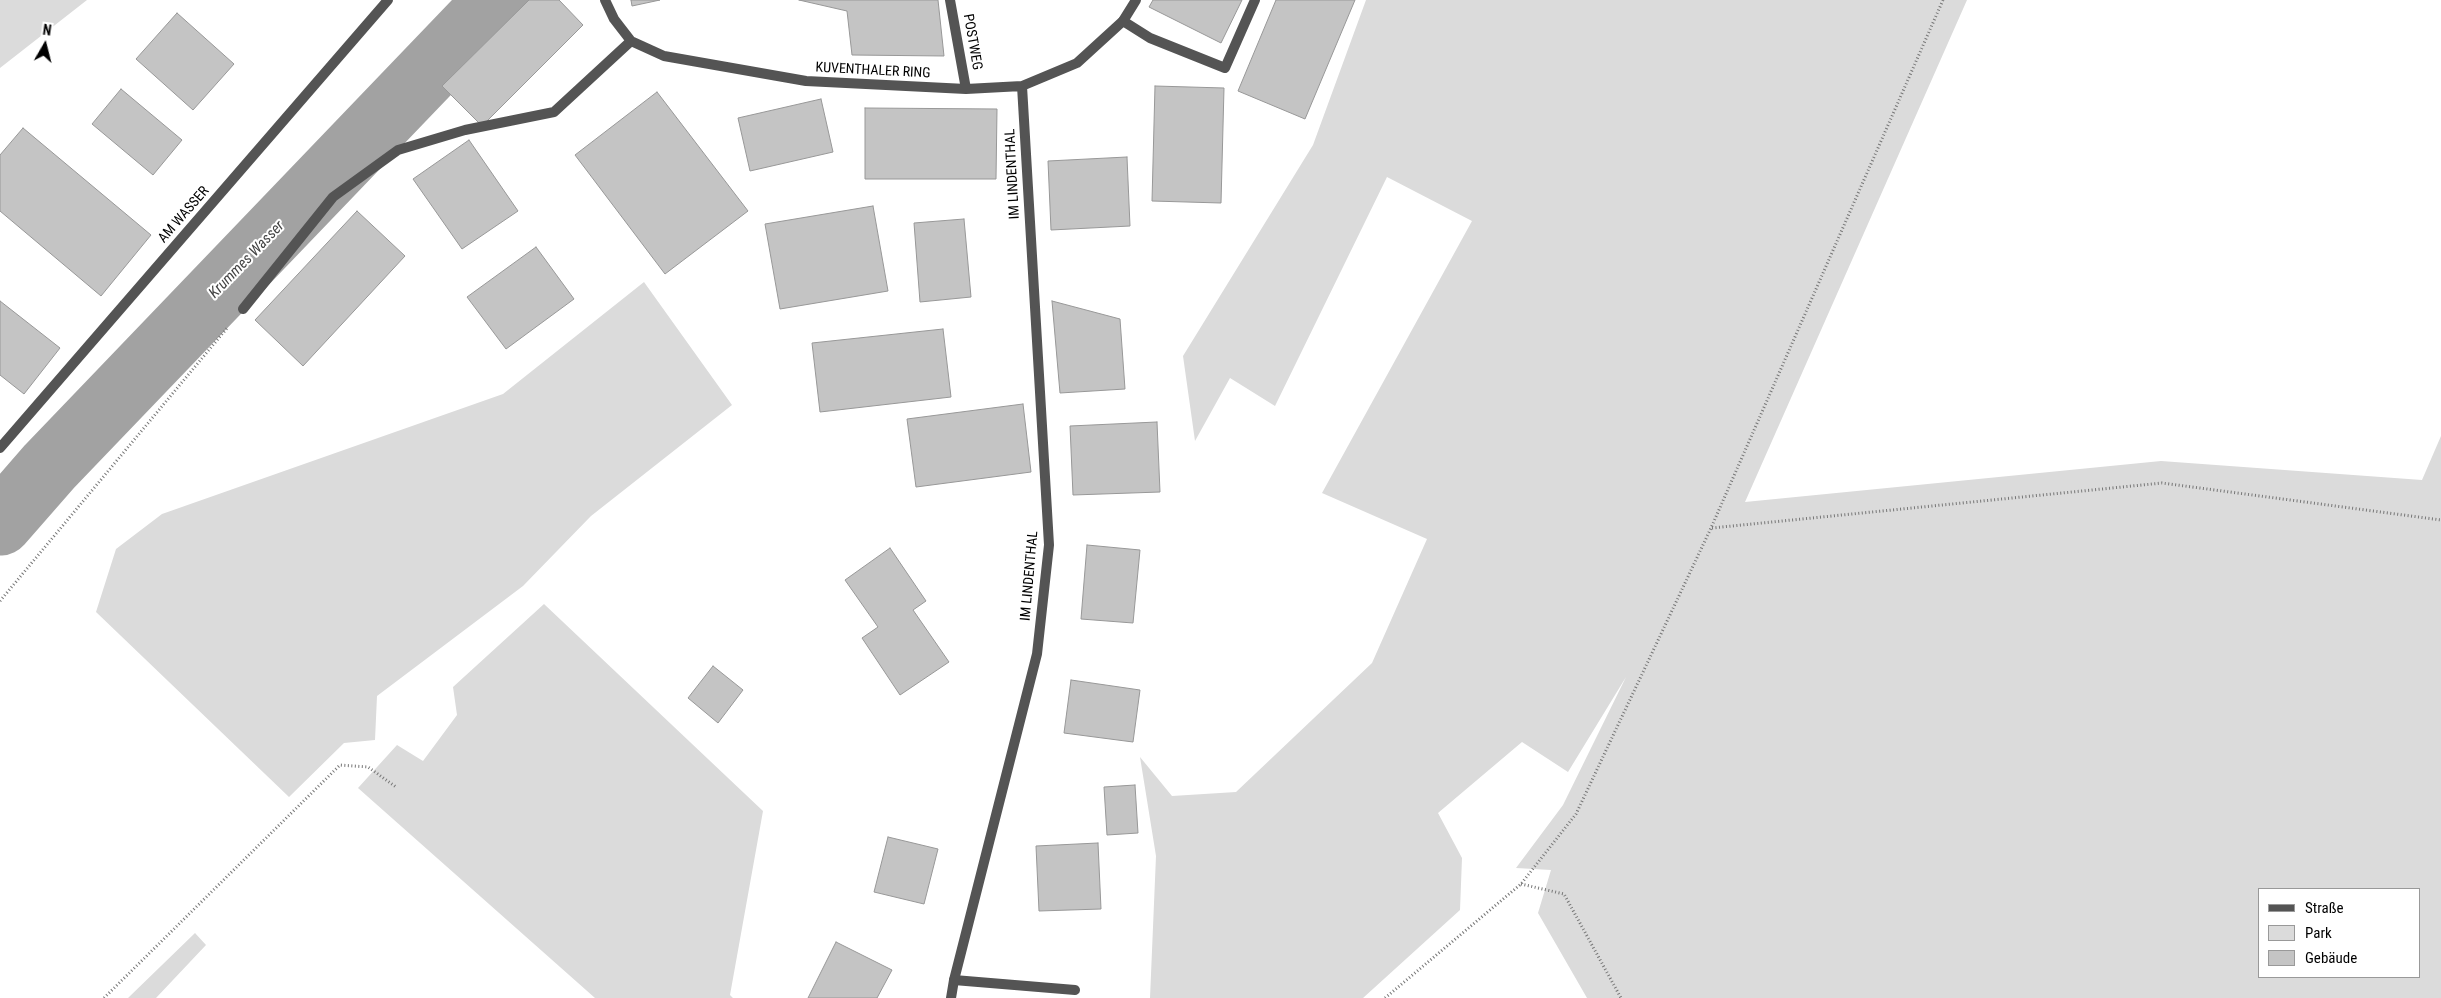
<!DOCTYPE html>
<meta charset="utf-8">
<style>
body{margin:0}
#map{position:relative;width:2441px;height:998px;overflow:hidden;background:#fff;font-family:"Roboto Condensed",sans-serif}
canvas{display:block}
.legend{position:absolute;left:2258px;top:888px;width:162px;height:90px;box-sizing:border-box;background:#fff;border:1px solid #999;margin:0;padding:6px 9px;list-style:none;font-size:15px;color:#000}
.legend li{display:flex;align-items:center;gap:10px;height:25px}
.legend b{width:25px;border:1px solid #999}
.north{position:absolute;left:20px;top:20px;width:50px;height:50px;-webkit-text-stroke:4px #fff;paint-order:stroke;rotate:8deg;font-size:14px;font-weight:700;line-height:20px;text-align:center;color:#000}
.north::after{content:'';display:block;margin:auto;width:18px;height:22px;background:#000;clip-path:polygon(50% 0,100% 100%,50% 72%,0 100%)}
</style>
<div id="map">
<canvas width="2441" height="998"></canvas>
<ul class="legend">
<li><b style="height:6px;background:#545454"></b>Straße</li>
<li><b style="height:14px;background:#dbdbdb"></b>Park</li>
<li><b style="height:14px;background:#c4c4c4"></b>Gebäude</li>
</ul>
<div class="north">N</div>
</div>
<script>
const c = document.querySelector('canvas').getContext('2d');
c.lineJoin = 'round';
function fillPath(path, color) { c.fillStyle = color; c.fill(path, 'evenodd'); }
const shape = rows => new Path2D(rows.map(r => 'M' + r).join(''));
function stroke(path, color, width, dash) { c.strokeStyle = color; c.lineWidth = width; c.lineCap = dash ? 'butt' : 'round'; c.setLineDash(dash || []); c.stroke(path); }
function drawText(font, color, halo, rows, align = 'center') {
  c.font = font + ' "Roboto Condensed",sans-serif'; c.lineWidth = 4; c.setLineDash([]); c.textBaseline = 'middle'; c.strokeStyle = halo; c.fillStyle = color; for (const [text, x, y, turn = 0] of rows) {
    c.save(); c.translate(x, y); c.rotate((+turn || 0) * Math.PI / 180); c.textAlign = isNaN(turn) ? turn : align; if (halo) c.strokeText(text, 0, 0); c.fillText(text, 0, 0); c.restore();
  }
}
fillPath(shape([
 [0,0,87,0,0,68],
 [1366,0,1967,0,1745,502,2161,461,2422,480,2441,436,2441,998,1587,998,1538,913,1551,870,1516,868,1563,805,1626,677,1568,772,1522,742,1438,813,1462,858,1460,910,1363,998,1150,998,1156,856,1140,757,1172,796,1236,792,1372,663,1427,539,1322,493,1472,221,1387,177,1275,406,1230,378,1195,441,1183,356,1313,145],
 [2420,889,2420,977,2260,977,2260,889],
 [644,282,732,405,591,516,523,586,377,696,375,740,344,743,289,797,96,612,116,549,162,514,503,394],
 [544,604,763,811,730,995,733,998,595,998,358,788,397,745,423,761,457,715,453,687],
 [195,933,206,945,156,998,128,998]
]), '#dbdbdb');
stroke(shape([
 [0,523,49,467,497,0]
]), '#a2a2a2', 65);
const building = shape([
 [529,0,559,0,583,25,482,126,442,86,529,0],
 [631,0,660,0,632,6,631,0],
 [799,0,938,0,944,56,852,55,847,11,799,0],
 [1153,0,1242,0,1221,43,1149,7,1153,0],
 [1276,0,1355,0,1305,119,1238,91,1276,0],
 [177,13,234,64,193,110,136,59,177,13],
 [1155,86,1224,88,1221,203,1152,201,1155,86],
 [121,89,182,140,153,175,92,124,121,89],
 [657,92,748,211,665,274,575,155,657,92],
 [821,99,833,152,750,171,738,118,821,99],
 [865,108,997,109,996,179,865,179,865,108],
 [23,128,151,235,101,296,0,211,0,155,23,128],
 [469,140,518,211,462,249,413,179,469,140],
 [1127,157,1130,226,1051,230,1048,161,1127,157],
 [873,206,888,291,780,309,765,224,873,206],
 [357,211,405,256,303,366,255,320,357,211],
 [964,219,971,297,920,302,914,223,964,219],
 [536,247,574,299,506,349,467,297,536,247],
 [0,301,60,348,24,394,0,375,0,301],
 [1052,301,1120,319,1125,389,1060,393,1052,301],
 [943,329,951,397,820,412,812,343,943,329],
 [1023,404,1031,472,916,487,907,419,1023,404],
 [1157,422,1160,492,1073,495,1070,426,1157,422],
 [1087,545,1140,550,1133,623,1081,619,1087,545],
 [890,548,926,601,913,610,949,662,900,695,862,638,878,627,845,580,890,548],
 [713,666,743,690,718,723,688,698,713,666],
 [1071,680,1140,690,1133,742,1064,733,1071,680],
 [1135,785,1138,833,1107,835,1104,787,1135,785],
 [888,837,938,849,924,904,874,892,888,837],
 [1098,843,1101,909,1039,911,1036,846,1098,843],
 [836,942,892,970,877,998,808,998,836,942]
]);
fillPath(building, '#c4c4c4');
stroke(building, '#989898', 1);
stroke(shape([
 [1712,528,2162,483,2441,520],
 [0,601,228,327],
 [1521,884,1564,894,1621,998],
 [104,998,340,765,368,767,396,787],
 [1385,998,1521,884,1576,814,1711,528,1943,0]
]), '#767676', 3, [1, 2.5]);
stroke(shape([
 [1123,21,1150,38,1225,68,1255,0],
 [954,980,1075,990]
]), '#545454', 10);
stroke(shape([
 [605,0,614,19,631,41,664,56,806,81,966,89,1022,86,1077,63,1123,21,1136,0],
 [950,0,966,89],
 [243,309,333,197,398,150,465,130,554,112,631,41],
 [0,448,388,0],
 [951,998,954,980,1037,654,1049,545,1022,86]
]), '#545454', 10);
drawText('14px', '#000', '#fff', [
 ["POSTWEG",972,42,80],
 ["KUVENTHALER RING",873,71,3],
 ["IM LINDENTHAL",1013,174,-93],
 ["AM WASSER",184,215,-49],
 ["IM LINDENTHAL",1030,576,-85]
]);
drawText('italic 15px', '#434343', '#fff', [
 ["Krummes Wasser",247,260,-46]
]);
</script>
